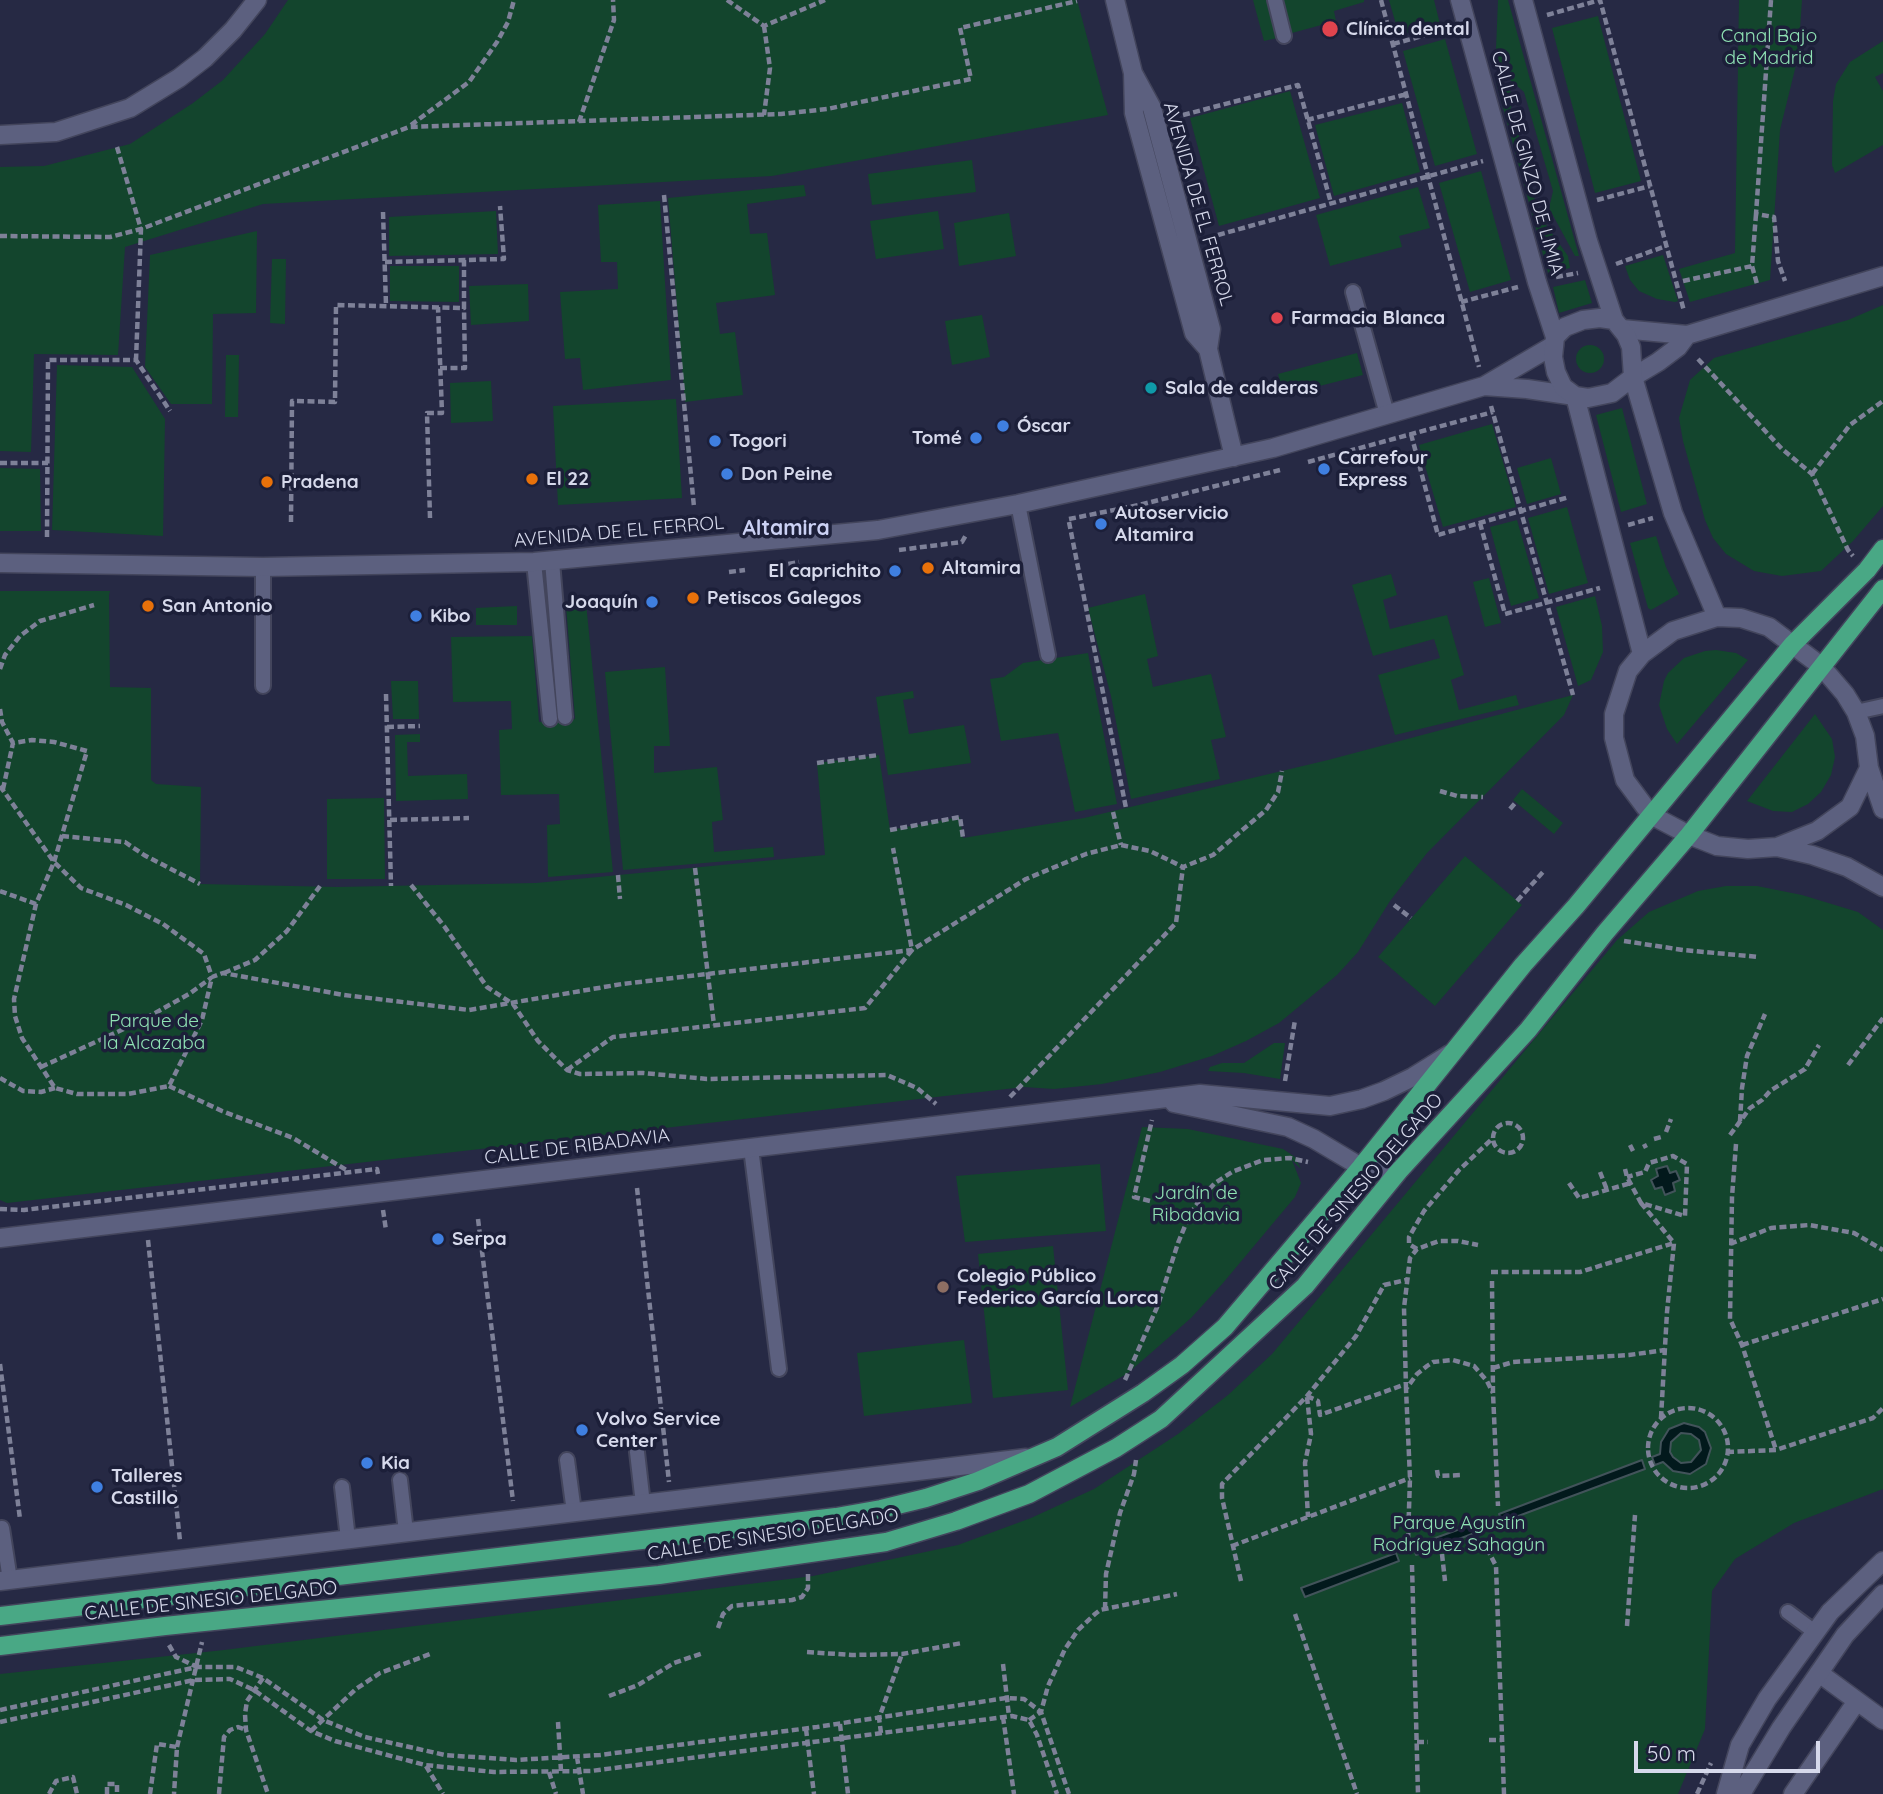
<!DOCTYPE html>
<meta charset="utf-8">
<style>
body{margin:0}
#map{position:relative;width:1883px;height:1794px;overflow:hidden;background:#262944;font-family:Quicksand,sans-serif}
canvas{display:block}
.scale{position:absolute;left:1634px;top:1741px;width:186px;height:32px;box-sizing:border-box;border:4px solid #d6d9eb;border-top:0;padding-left:9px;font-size:21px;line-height:24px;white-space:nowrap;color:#d6d9eb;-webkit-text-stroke:5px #1c1f39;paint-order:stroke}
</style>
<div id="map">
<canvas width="1883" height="1794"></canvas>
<div class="scale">50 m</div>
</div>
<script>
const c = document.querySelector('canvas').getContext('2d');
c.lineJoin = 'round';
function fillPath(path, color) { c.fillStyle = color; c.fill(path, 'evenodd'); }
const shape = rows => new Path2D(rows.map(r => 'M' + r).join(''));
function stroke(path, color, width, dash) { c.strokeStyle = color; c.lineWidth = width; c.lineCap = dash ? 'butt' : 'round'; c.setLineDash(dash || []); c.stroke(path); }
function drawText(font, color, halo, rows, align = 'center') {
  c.font = font + ' Quicksand,sans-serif'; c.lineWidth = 7; c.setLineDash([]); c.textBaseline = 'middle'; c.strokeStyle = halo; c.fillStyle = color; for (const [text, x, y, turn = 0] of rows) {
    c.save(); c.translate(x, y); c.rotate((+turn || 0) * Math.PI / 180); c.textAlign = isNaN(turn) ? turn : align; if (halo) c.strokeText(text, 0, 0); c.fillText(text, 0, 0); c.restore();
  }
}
fillPath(shape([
 [288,0,1077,0,1108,115,772,176,263,204,125,247,118,355,34,354,31,452,0,451,0,167,44,166,130,144,193,103,223,80,265,34],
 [1253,0,1267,0,1277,38,1264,41],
 [1283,0,1364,0,1364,2,1334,11,1336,21,1292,33],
 [1389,0,1434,0,1440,24,1399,35],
 [1498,0,1508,0,1579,256,1575,256,1549,208,1553,191,1524,92,1502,73,1496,49],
 [1739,0,1802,0,1798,57,1780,130,1770,280,1690,302,1679,269,1735,253],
 [1598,16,1641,181,1595,193,1552,28],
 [1445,39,1477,154,1435,166,1403,51],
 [1883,41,1883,73,1875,77,1883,91,1883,145,1835,173,1832,165,1833,101,1836,84,1850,62],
 [1497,80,1516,96,1510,110,1513,127,1527,148,1533,194,1542,219,1568,256,1570,268,1548,273,1496,82],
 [1290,91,1320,198,1219,226,1190,118],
 [1402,103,1420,172,1334,196,1315,125],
 [972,160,976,192,872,205,868,174],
 [1481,171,1511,280,1470,292,1439,183],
 [804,185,806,196,747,204,750,234,767,233,775,295,716,303,720,334,735,332,743,395,685,402,668,198],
 [1418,187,1430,228,1399,236,1402,247,1330,266,1316,215],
 [660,201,671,380,583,390,580,358,565,359,560,292,618,289,617,262,601,262,598,205],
 [496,211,498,254,389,256,389,217],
 [938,211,944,249,876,259,870,221],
 [1009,213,1016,256,959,266,954,223],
 [257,231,256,313,213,314,212,404,171,404,145,367,150,255],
 [1663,255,1678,301,1675,302,1657,299,1639,291,1630,280,1625,266],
 [272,259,286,259,285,324,270,323],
 [390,266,459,266,459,302,390,301],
 [1585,280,1592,303,1559,313,1553,287],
 [528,284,529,321,471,325,469,286],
 [1883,305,1883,506,1853,541,1821,571,1782,576,1754,571,1726,554,1713,538,1705,520,1683,441,1679,418,1690,380,1714,358,1848,320],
 [982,315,990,357,952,365,945,321],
 '1576 359a14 14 0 1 1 28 0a14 14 0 1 1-28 0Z',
 [1357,353,1363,375,1284,395,1278,374],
 [226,355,239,355,238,417,225,417],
 [57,365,132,367,165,419,163,536,52,530],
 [491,381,493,421,451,423,450,383],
 [676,399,682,498,558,505,553,406],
 [1622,408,1647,504,1621,512,1596,415],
 [1492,424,1516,507,1443,527,1419,445],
 [1551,458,1561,494,1527,504,1517,468],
 [0,468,40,469,41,531,0,531],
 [1567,507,1588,583,1549,594,1528,518],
 [1517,520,1539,598,1511,606,1490,527],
 [1656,536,1666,567,1679,594,1651,610,1648,608,1630,543],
 [1391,574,1397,595,1383,600,1390,629,1447,615,1464,675,1451,680,1459,710,1516,695,1519,705,1395,735,1378,675,1440,658,1434,639,1373,656,1352,585],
 [1489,578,1501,623,1485,627,1473,582],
 [0,591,110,591,109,595,110,687,151,688,151,780,156,784,201,787,200,884,337,887,536,883,825,855,817,763,879,755,890,830,960,817,963,838,1084,818,1328,760,1573,695,1564,715,1427,853,1390,901,1358,952,1337,975,1279,1023,1246,1041,1212,1056,1160,1072,1102,1084,1054,1089,1024,1087,7,1203,0,1200],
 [1145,594,1158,656,1147,659,1153,687,1211,674,1226,737,1211,740,1220,779,1131,799,1111,696,1088,608],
 [1595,596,1602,626,1603,652,1591,680,1578,686,1556,607],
 [586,603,613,872,548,877,547,825,560,824,559,794,501,795,499,730,512,729,511,701,453,702,451,637,532,636,539,722,575,719,566,605],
 [517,606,517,625,476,625,476,608],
 [1716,650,1736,653,1748,660,1677,744,1667,729,1659,705,1664,681,1668,673,1684,658,1705,651],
 [1088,653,1117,804,1075,812,1058,733,1001,741,990,679,1004,677,1023,663],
 [665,667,670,746,654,746,654,773,717,767,723,820,712,822,714,852,773,847,774,857,623,870,605,672],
 [391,681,418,681,419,719,393,719],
 [913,691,914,698,903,700,909,734,964,725,971,763,888,775,876,697],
 [1815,714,1832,739,1835,757,1831,775,1821,792,1808,804,1792,812,1773,811,1747,801],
 [420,734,420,742,407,742,408,776,467,774,468,799,396,801,395,735],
 [1522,789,1563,823,1554,834,1513,800],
 [384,798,385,879,327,879,327,799],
 [1465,856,1522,905,1435,1006,1378,957],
 [1726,886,1757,886,1802,895,1858,912,1883,930,1883,1489,1794,1523,1735,1559,1712,1591,1705,1729,1678,1794,0,1794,0,1674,224,1650,813,1576,958,1545,1031,1518,1094,1489,1178,1434,1228,1395,1272,1354,1617,940,1649,912,1698,891],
 [1274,1043,1285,1043,1280,1079,1244,1073,1208,1071,1210,1067,1222,1063,1244,1063],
 [1142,1127,1188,1129,1283,1149,1295,1157,1301,1169,1292,1160,1301,1183,1295,1197,1223,1283,1191,1318,1128,1373,1070,1407],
 [1100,1164,1106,1231,965,1242,956,1176],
 [1053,1246,1068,1390,993,1398,978,1254],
 [964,1340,972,1403,864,1416,857,1353]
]), '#13452d');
const water = shape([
 [1667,1166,1670,1173,1676,1171,1680,1180,1673,1183,1675,1191,1665,1195,1662,1187,1655,1189,1651,1180,1658,1176,1656,1169,1667,1166],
 [1684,1423,1699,1427,1705,1432,1711,1448,1706,1464,1690,1474,1673,1471,1663,1462,1655,1465,1652,1457,1660,1454,1661,1442,1669,1429,1684,1423],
 [1681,1433,1691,1434,1699,1440,1701,1450,1691,1462,1681,1463,1673,1457,1670,1452,1671,1442,1681,1433],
 [1642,1460,1645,1469,1502,1522,1499,1514,1642,1460],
 [1485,1520,1488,1528,1416,1555,1413,1546,1485,1520],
 [1396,1553,1399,1561,1305,1597,1301,1588,1396,1553]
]);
fillPath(water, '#02191c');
stroke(water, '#42535a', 2);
const service = shape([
 [1275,0,1284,36],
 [1353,292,1387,414],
 [1018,504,1048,655],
 [552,561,565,717],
 [534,562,550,719],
 [263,686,263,567],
 [1856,712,1883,706],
 [751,1148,779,1369],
 [637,1452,643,1504],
 [567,1460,574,1512],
 [400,1480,406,1532],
 [342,1487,348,1539],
 [2,1528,10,1580],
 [1788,1612,1815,1632]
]);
const minor = shape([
 [1115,0,1133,73,1134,113,1194,333,1208,349],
 [1133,73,1152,108,1211,329,1208,349,1234,457],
 [0,135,56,132,130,108,179,78,205,58,233,30,257,0],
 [1622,329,1687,335,1883,276],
 [1633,377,1658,362,1678,347,1687,335],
 [1484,386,1527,389,1575,396],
 [0,563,263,567,534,562,878,530,1018,504,1273,448,1484,386,1554,345],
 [1174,1103,1288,1127,1314,1139,1361,1167,1398,1172],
 [0,1238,1200,1094,1330,1106,1362,1099,1384,1091,1413,1077,1450,1054],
 [0,1581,1026,1458],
 [1819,1673,1883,1720],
 [1793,1794,1857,1701]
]);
const tertiary = shape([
 [1726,1794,1740,1745,1767,1699,1830,1612,1883,1561],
 [1741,1794,1781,1728,1845,1635,1883,1594]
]);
const secondary = shape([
 [1460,0,1537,282,1555,337],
 [1523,0,1588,241,1614,320],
 [1633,377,1612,393,1588,398,1575,396,1563,387,1556,372,1553,357,1555,337,1565,327,1583,320,1600,318,1614,320,1626,335,1631,347,1633,377,1673,513,1717,617],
 [1575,396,1642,654],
 [1869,768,1850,807,1817,831,1777,847,1748,849,1717,846,1689,835,1651,815,1625,780,1614,738,1614,714,1628,671,1642,654,1673,631,1717,617,1741,618,1769,627,1821,666,1845,694,1856,712,1865,736,1869,768,1883,809],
 [1777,847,1812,855,1847,867,1883,887]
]);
const primary = shape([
 [0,1616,836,1517,881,1509,926,1498,978,1481,1057,1447,1143,1393,1182,1365,1225,1327,1361,1167,1523,965,1576,906,1793,644,1867,570,1883,549],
 [0,1646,165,1626,659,1575,886,1542,956,1521,1029,1494,1116,1448,1161,1419,1305,1286,1398,1172,1528,1030,1605,933,1689,835,1883,589]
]);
stroke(service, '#43455c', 18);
stroke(minor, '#43455c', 21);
stroke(tertiary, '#43455c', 21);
stroke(secondary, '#43455c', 21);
stroke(primary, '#43455c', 21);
stroke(shape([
 [727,0,764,26,825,0],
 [1381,0,1479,367],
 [1771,0,1756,214,1774,217,1778,261,1785,281],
 [1547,15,1600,0,1684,311],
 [764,26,770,68,764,115],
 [1393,44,1448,29],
 [1183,115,1298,85,1331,203],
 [1307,120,1407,94],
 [579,122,614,20,613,0],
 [411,125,469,82,497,42,508,22,514,0],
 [117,147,141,229,136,360],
 [664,195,694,507],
 [1597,200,1650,186],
 [383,212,386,305],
 [1756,214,1752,266,1757,284],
 [1218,235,1483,161],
 [0,236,110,237,141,229,409,127,781,114,827,109,971,79,960,28,1077,1],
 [385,262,504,259,500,206],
 [1616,264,1666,246],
 [1556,277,1578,273],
 [1683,281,1752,266],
 [1461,302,1518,287],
 [1698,359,1782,449,1812,474,1848,550,1853,556],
 [440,368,465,368,464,308],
 [1491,406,1573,695],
 [1411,434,1438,535,1569,497],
 [1308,462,1493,412],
 [0,463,48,463],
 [1812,474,1850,425,1883,401],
 [430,518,427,413,442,413,438,307],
 [1069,519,1139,505,1280,470],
 [291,522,292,401,335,402,336,305,464,308,464,260],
 [1069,522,1126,808],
 [1480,523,1505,614,1600,588],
 [1628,525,1653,518],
 [47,537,48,360,136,360,170,411],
 [899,550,962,542,966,535],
 [778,566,799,562],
 [729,572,745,570],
 [0,669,5,655,20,636,40,621,94,605],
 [386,694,391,886],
 [0,709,2,722,13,743],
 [387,727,420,726],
 [817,763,879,755],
 [0,786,54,862,81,888,126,905,163,924,204,954,212,977,223,973,344,995,469,1010,622,984,912,950,1026,879,1086,854,1121,845,1150,851,1183,867,1213,855,1266,810,1278,792,1282,771],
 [3,789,13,743,32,740,54,742,87,751,54,862,36,904,14,999,15,1016,22,1038,55,1088,77,1094,128,1094,169,1086,202,1020,212,977],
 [1440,791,1457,796,1483,797],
 [1510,809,1516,802],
 [1113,812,1121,845],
 [390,820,469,818],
 [890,830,960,817,963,838],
 [62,836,125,842,144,855,200,884],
 [695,868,714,1025],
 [618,875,620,899],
 [411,885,444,926,487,987,513,1004,538,1041,567,1070,580,1074,643,1073,707,1079,887,1075,917,1088,936,1104],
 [0,891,36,904],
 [1517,901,1543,872],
 [1394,905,1411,918],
 [1624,941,1683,950,1759,957],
 [224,973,255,960,287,931,320,886],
 [1848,1065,1883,1018],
 [41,1067,139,1022,189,994,211,978],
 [567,1070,613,1037,865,1008,912,950,893,848],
 [0,1078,23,1091,41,1092,55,1088],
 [1285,1081,1295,1020],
 [169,1086,222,1111,293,1138,348,1171],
 [1010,1097,1176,923,1183,867],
 [1740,1121,1742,1088,1747,1056,1765,1014],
 '1493 1138a15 15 0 1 1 30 0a15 15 0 1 1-30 0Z',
 [1666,1132,1671,1119],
 [1730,1135,1750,1108,1762,1100,1770,1091,1805,1069,1819,1045],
 [1654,1139,1661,1137],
 [1736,1144,1732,1197,1730,1319,1742,1345,1776,1450],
 [1630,1145,1633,1151],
 [1643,1147,1647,1145],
 [1625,1169,1627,1177,1641,1203,1685,1216,1687,1164,1673,1156,1649,1163,1645,1172,1627,1177],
 [1600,1172,1607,1190],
 [1569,1183,1579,1198,1631,1183],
 [637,1188,669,1482],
 [1150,1201,1134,1197,1152,1120],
 [1641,1203,1674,1243,1667,1312,1661,1418],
 [0,1209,24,1210,377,1169,378,1174],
 [383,1210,386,1230],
 [478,1219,513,1501],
 [148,1240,180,1541],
 [1730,1244,1771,1228,1809,1225,1854,1233,1883,1250],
 [1417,1249,1409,1244,1409,1237,1424,1211,1459,1170,1492,1139],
 [1491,1272,1580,1272,1674,1243],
 [1492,1281,1493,1393,1498,1506],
 [1742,1345,1883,1299],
 [0,1364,20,1519],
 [1493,1368,1513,1362,1629,1355,1665,1350],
 [1125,1380,1158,1305,1178,1243,1190,1214,1202,1197,1215,1183,1232,1172,1263,1160,1290,1158,1308,1162],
 [1406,1389,1404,1308,1410,1258,1417,1249,1439,1241,1458,1241,1478,1245],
 [1307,1396,1318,1401,1320,1415,1406,1384],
 [1307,1397,1311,1434,1305,1463,1308,1517],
 '1648 1448a40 40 0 1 1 80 0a40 40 0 1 1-80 0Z',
 [1727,1452,1776,1450,1873,1418,1883,1408],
 [1437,1470,1438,1476,1462,1475],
 [1482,1539,1496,1566,1504,1794],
 [1408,1540,1410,1478,1406,1389,1417,1374,1427,1366,1433,1362,1453,1360,1474,1366,1487,1381,1493,1393],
 [1232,1546,1410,1478],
 [1442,1554,1445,1581],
 [1412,1565,1418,1794],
 [1241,1581,1222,1498,1222,1484,1307,1396,1356,1336,1384,1285,1406,1280],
 [1105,1609,1106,1574,1120,1513,1134,1474,1136,1460],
 [1295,1614,1357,1794],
 [1627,1626,1635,1515],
 [718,1628,723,1614,732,1606,792,1600,802,1597,808,1588,808,1571],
 [169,1645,176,1657,197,1667],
 [807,1652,852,1655,902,1654,962,1643],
 [1003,1664,1009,1716],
 [263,1678,247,1701,245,1714,246,1730,268,1794],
 [609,1696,638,1685,674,1663,703,1653],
 [0,1710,197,1667,236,1667,263,1678,323,1720,365,1737,445,1755,516,1760,600,1755,817,1727,1006,1698,1024,1699,1041,1712,1069,1794],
 [1003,1717,1014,1794],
 [1029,1720,1041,1712,1048,1686,1065,1649,1078,1630,1095,1614,1100,1610,1177,1594],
 [0,1722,194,1680,230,1679,254,1690,311,1731,335,1741,425,1765,494,1772,591,1771,1012,1716,1029,1720,1037,1735,1057,1794],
 [558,1722,561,1771],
 [840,1724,848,1794],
 [806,1729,814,1794],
 [311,1731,356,1689,380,1673,430,1654],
 [881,1733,879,1718,902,1654],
 [1489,1740,1502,1740],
 [1417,1742,1428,1742],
 [177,1747,202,1642],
 [577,1757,583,1794],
 [426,1766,443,1794],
 [549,1772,556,1794],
 [49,1794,56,1781,73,1777,77,1794],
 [107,1794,107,1784,117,1784,117,1794],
 [150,1794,157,1744,177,1747,174,1794],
 [219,1794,224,1737,230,1730,238,1727,246,1730],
 [1697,1794,1711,1763]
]), '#7e8198', 4.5, [7, 3.5]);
stroke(service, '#5c607f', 14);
stroke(minor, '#5c607f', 18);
stroke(tertiary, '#5c607f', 18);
stroke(secondary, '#5c607f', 18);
stroke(primary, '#49a885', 18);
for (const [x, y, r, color] of [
 [1330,29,9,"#e0444e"],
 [1277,318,7,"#e0444e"],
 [1151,388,7,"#0f9aa8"],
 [1003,426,7,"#3f7fe0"],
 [976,438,7,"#3f7fe0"],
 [715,441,7,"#3f7fe0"],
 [1324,469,7,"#3f7fe0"],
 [727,474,7,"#3f7fe0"],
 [532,479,7,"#e8710a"],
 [267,482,7,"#e8710a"],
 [1101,524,7,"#3f7fe0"],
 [928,568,7,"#e8710a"],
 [895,571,7,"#3f7fe0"],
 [693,598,7,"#e8710a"],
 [652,602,7,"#3f7fe0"],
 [148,606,7,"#e8710a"],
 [416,616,7,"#3f7fe0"],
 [438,1239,7,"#3f7fe0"],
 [943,1287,7,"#8d6e63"],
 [582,1430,7,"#3f7fe0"],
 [367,1463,7,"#3f7fe0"],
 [97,1487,7,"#3f7fe0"]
]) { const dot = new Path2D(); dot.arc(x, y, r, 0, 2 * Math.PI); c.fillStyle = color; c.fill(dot); stroke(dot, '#1c1f39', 2.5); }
drawText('bold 19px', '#d6d9eb', '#1c1f39', [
 ["Clínica dental",1346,29],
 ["Farmacia Blanca",1291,318],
 ["Sala de calderas",1165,388],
 ["Óscar",1017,426],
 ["Tomé",962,438,"right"],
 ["Togori",729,441],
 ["Carrefour",1338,458],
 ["Express",1338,480],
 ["Don Peine",741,474],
 ["El 22",546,479],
 ["Pradena",281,482],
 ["Autoservicio",1115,513],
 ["Altamira",1115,535],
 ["Altamira",942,568],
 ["El caprichito",881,571,"right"],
 ["Petiscos Galegos",707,598],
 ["Joaquín",638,602,"right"],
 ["San Antonio",162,606],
 ["Kibo",430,616],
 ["Serpa",452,1239],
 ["Colegio Público",957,1276],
 ["Federico García Lorca",957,1298],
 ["Volvo Service",596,1419],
 ["Center",596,1441],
 ["Kia",381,1463],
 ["Talleres",111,1476],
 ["Castillo",111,1498]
], 'left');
drawText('19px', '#8fe2b4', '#1c1f39', [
 ["Canal Bajo",1769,36],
 ["de Madrid",1769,58],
 ["Parque de",154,1021],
 ["la Alcazaba",154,1043],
 ["Jardín de",1196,1193],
 ["Ribadavia",1196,1215],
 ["Parque Agustín",1459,1523],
 ["Rodríguez Sahagún",1459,1545]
]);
drawText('19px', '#d6d9eb', '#1c1f39', [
 ["CALLE DE GINZO DE LIMIA",1527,163,75],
 ["AVENIDA DE EL FERROL",1198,204,74],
 ["AVENIDA DE EL FERROL",619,532,-5],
 ["CALLE DE RIBADAVIA",577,1147,-7],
 ["CALLE DE SINESIO DELGADO",1356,1192,-49],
 ["CALLE DE SINESIO DELGADO",773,1535,-9],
 ["CALLE DE SINESIO DELGADO",211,1601,-6]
]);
drawText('bold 21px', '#cbd1f4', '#1c1f39', [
 ["Altamira",786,529]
]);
</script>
